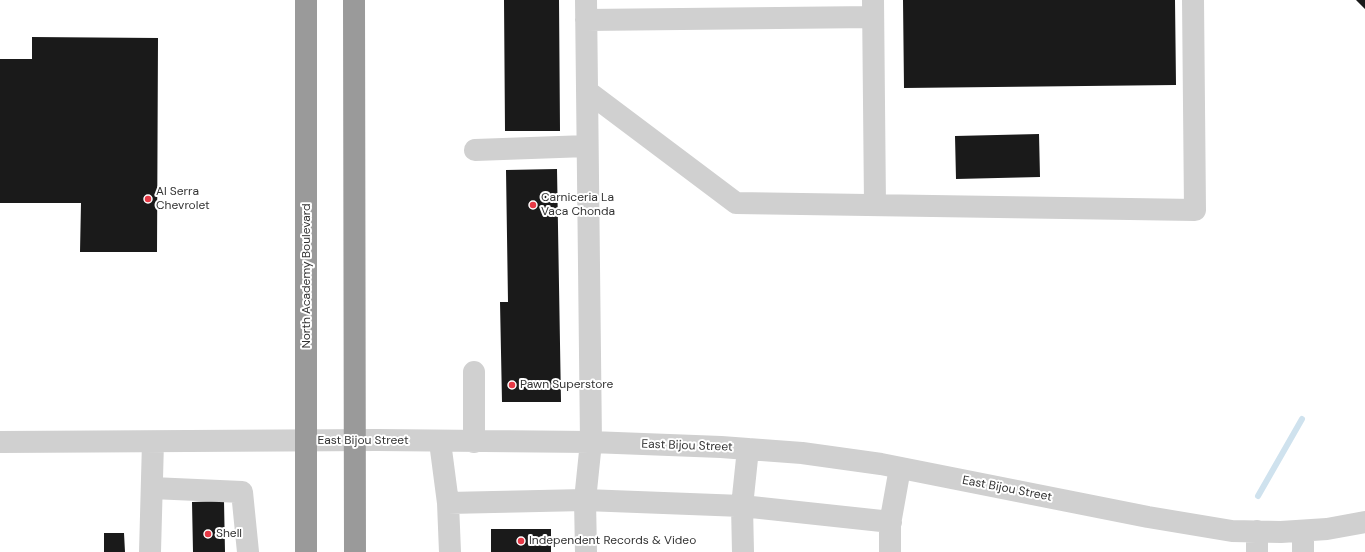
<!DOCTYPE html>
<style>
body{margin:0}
canvas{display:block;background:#fff}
</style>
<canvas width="1365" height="552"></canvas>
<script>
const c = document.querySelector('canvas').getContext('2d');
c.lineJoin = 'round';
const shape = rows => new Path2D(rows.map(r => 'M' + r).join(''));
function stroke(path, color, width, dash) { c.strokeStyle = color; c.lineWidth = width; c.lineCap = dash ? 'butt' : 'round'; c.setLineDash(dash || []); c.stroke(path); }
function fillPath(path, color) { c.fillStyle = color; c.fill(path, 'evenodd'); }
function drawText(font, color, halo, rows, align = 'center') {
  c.font = font + ' "DM Sans",sans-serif'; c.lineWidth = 4; c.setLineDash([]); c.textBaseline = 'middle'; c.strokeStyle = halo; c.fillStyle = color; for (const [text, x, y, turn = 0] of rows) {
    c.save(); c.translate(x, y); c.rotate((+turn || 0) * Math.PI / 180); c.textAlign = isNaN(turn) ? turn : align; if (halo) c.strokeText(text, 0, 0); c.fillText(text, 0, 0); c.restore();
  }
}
stroke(shape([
 [1258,496,1302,419]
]), '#cfe2ee', 6);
fillPath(shape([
 [504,0,559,0,560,131,505,131],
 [903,0,1175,0,1176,85,904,88],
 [1356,0,1365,0,1365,9],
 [32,37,158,38,157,252,80,252,81,203,0,203,0,59,32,59],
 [1039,134,1040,177,956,179,955,136],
 [557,169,561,402,502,402,500,302,508,302,506,170],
 [224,501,225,552,193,552,192,502],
 [491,529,551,529,551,552,491,552],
 [104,533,124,533,125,552,104,552]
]), '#1a1a1a');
stroke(shape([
 [586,0,591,442,585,500,742,506,748,449],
 [873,0,875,205],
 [586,20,873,17],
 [587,91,736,203,1195,210,1193,0],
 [475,150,587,146],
 [0,442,377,440,591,442,721,447,802,453,881,464,1148,517,1232,531,1281,532,1327,529,1365,522],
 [440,442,448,503],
 [474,442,474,372],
 [152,488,242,492,248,552],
 [1257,531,1257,552],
 [1303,531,1303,552],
 [150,552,153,442],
 [450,552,448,503,585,500,586,552],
 [743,552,742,506,891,522],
 [890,552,890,524,900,468]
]), '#d0d0d0', 22);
stroke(shape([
 [306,0,306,552],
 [354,0,355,552]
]), '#9a9a9a', 22);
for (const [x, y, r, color] of [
 [148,199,4,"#e63946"],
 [533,205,4,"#e63946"],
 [512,385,4,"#e63946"],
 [208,534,4,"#e63946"],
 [521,541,4,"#e63946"]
]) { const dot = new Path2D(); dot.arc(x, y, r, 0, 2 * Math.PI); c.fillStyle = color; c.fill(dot); stroke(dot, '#fff', 1.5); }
drawText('12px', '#333', '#fff', [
 ["Al Serra",156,192],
 ["Chevrolet",156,206],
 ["Carniceria La",541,198],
 ["Vaca Chonda",541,212],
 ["Pawn Superstore",520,385],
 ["Shell",216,534],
 ["Independent Records & Video",529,541]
], 'left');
drawText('12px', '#333', '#fff', [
 ["North Academy Boulevard",307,276,-90],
 ["East Bijou Street",363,441],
 ["East Bijou Street",687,446,2],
 ["East Bijou Street",1007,489,11]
]);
</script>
